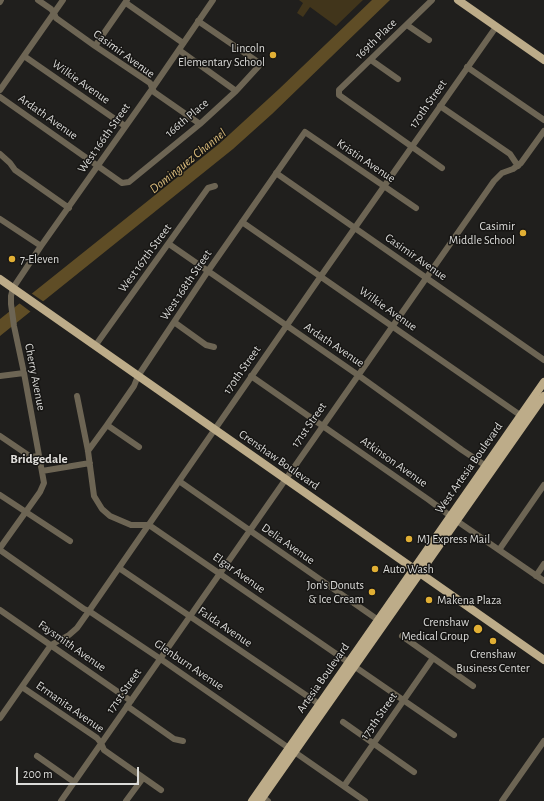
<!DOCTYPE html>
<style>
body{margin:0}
#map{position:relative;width:544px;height:801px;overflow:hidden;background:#201f1d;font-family:"Alegreya Sans",sans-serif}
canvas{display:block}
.scale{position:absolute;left:16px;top:767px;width:123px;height:18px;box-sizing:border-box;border:2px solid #dbdbd9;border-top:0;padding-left:5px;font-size:12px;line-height:14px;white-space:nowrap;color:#dbdbd9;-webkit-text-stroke:3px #171614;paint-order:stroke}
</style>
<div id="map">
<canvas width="544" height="801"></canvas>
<div class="scale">200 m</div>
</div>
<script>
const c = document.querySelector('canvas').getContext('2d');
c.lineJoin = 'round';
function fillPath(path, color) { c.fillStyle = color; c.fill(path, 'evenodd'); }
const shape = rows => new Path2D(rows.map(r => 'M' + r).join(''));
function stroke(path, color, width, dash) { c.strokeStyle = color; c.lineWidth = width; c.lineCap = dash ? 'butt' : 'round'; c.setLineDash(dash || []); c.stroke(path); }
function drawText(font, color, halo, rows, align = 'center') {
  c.font = font + ' "Alegreya Sans",sans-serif'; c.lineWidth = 3; c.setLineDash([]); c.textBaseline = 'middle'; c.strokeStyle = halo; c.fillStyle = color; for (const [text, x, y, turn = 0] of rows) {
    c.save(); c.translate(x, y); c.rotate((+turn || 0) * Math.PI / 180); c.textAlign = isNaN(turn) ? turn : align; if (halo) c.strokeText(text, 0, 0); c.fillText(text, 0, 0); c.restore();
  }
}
fillPath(shape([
 [299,0,363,0,336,26,310,7,303,17,297,13,303,3]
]), '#41351b');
fillPath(shape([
 [372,0,390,0,272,114,233,149,0,336,0,319,219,144,279,89]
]), '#5f4d26');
fillPath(shape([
 [31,293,44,302,31,312,19,303]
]), '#201f1d');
stroke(shape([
 [38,0,51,9,54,13,56,18,95,46,150,83,154,92,200,124],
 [432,0,339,90,339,95,442,168],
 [0,2,1,0],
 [126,3,183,43],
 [407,25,429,40],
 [95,46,127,0],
 [179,50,236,91],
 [24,56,125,126],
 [371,60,398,79],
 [467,67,544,120],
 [0,90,63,0],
 [0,97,122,183,129,182,200,124,236,91,258,67,260,64,258,62,198,21],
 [440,106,510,154,518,166],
 [0,154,10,163,15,170,69,208],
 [276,173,544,360],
 [0,219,41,246],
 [242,222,520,415],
 [169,244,358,375,462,450,486,466],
 [174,322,206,345,214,347],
 [95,346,208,188,215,186],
 [0,376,24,373],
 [251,376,429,500,457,521,544,581],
 [77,396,88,451,94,496,102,509,110,516,131,525,149,525,454,735],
 [107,425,139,447],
 [0,436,31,457,39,456],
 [88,451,107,425,134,386,138,376,208,271,305,132,416,208],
 [42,471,90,463],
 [179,481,381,622],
 [0,495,70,541],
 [0,548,40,492,44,483,24,373,14,326,11,304,11,296,13,288,41,246,152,89,213,0],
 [0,550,84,609,89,611,165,662,365,801],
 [499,550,544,485],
 [119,568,319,704],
 [536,576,544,564],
 [0,610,131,701],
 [402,636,473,686],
 [22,687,97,738,101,743,104,750,161,790],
 [127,706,174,739,183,741],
 [0,718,51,645,69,635,77,628,89,611,321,276,496,27],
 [343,722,414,772],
 [37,756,74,782],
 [344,786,433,658],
 [263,797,268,801],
 [61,801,494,181,502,173,513,169,521,163,544,131],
 [126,801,143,778],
 [502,801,544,741]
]), '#6d6554', 6);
stroke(shape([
 [458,0,544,60],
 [0,279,544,660],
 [252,801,544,382],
 [260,801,544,396]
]), '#bdac89', 8);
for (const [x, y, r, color] of [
 [273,55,4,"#e1af34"],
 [523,233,4,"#e1af34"],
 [12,259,4,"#e1af34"],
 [409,539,4,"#e1af34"],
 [375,569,4,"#e1af34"],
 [372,592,4,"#e1af34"],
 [429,600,4,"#e1af34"],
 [478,629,5,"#e1af34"],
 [493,641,4,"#e1af34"]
]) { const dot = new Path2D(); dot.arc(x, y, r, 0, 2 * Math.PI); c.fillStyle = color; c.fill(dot); stroke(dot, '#171614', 1.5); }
drawText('12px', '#dbdbd9', '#171614', [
 ["169th Place",376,39,-44],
 ["Casimir Avenue",124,54,36],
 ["Wilkie Avenue",81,82,35],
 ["170th Street",428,104,-55],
 ["Ardath Avenue",48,117,35],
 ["166th Place",187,118,-40],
 ["West 166th Street",104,138,-55],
 ["Kristin Avenue",366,161,34],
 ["Casimir Avenue",416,257,35],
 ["West 167th Street",145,258,-54],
 ["West 168th Street",186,285,-56],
 ["Wilkie Avenue",388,309,35],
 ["Ardath Avenue",334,345,34],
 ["170th Street",242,370,-55],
 ["Cherry Avenue",35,377,79],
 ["171st Street",309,425,-55],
 ["Crenshaw Boulevard",279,460,35],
 ["Atkinson Avenue",394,462,35],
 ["West Artesia Boulevard",469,468,-55],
 ["Delia Avenue",288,544,35],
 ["Elgar Avenue",239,573,35],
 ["Falda Avenue",225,627,34],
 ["Faysmith Avenue",72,646,35],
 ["Glenburn Avenue",189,665,34],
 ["Artesia Boulevard",323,678,-55],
 ["171st Street",124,691,-55],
 ["Ermanita Avenue",70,707,35],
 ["175th Street",379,716,-55]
]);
drawText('12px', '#dbdbd9', '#171614', [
 ["Lincoln",265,48],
 ["Elementary School",265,62],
 ["Casimir",515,226],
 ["Middle School",515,240],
 ["7-Eleven",20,259,"left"],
 ["MJ Express Mail",417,539,"left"],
 ["Auto Wash",383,569,"left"],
 ["Jon's Donuts",364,585],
 ["& Ice Cream",364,599],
 ["Makena Plaza",437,600,"left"],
 ["Crenshaw",469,622],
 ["Medical Group",469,636],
 ["Crenshaw",493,654,"center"],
 ["Business Center",493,668,"center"]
], 'right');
drawText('italic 13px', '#dbbc7b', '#171614', [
 ["Dominguez Channel",188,161,-39]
]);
drawText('bold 13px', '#e2e0dd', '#171614', [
 ["Bridgedale",39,459]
]);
</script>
